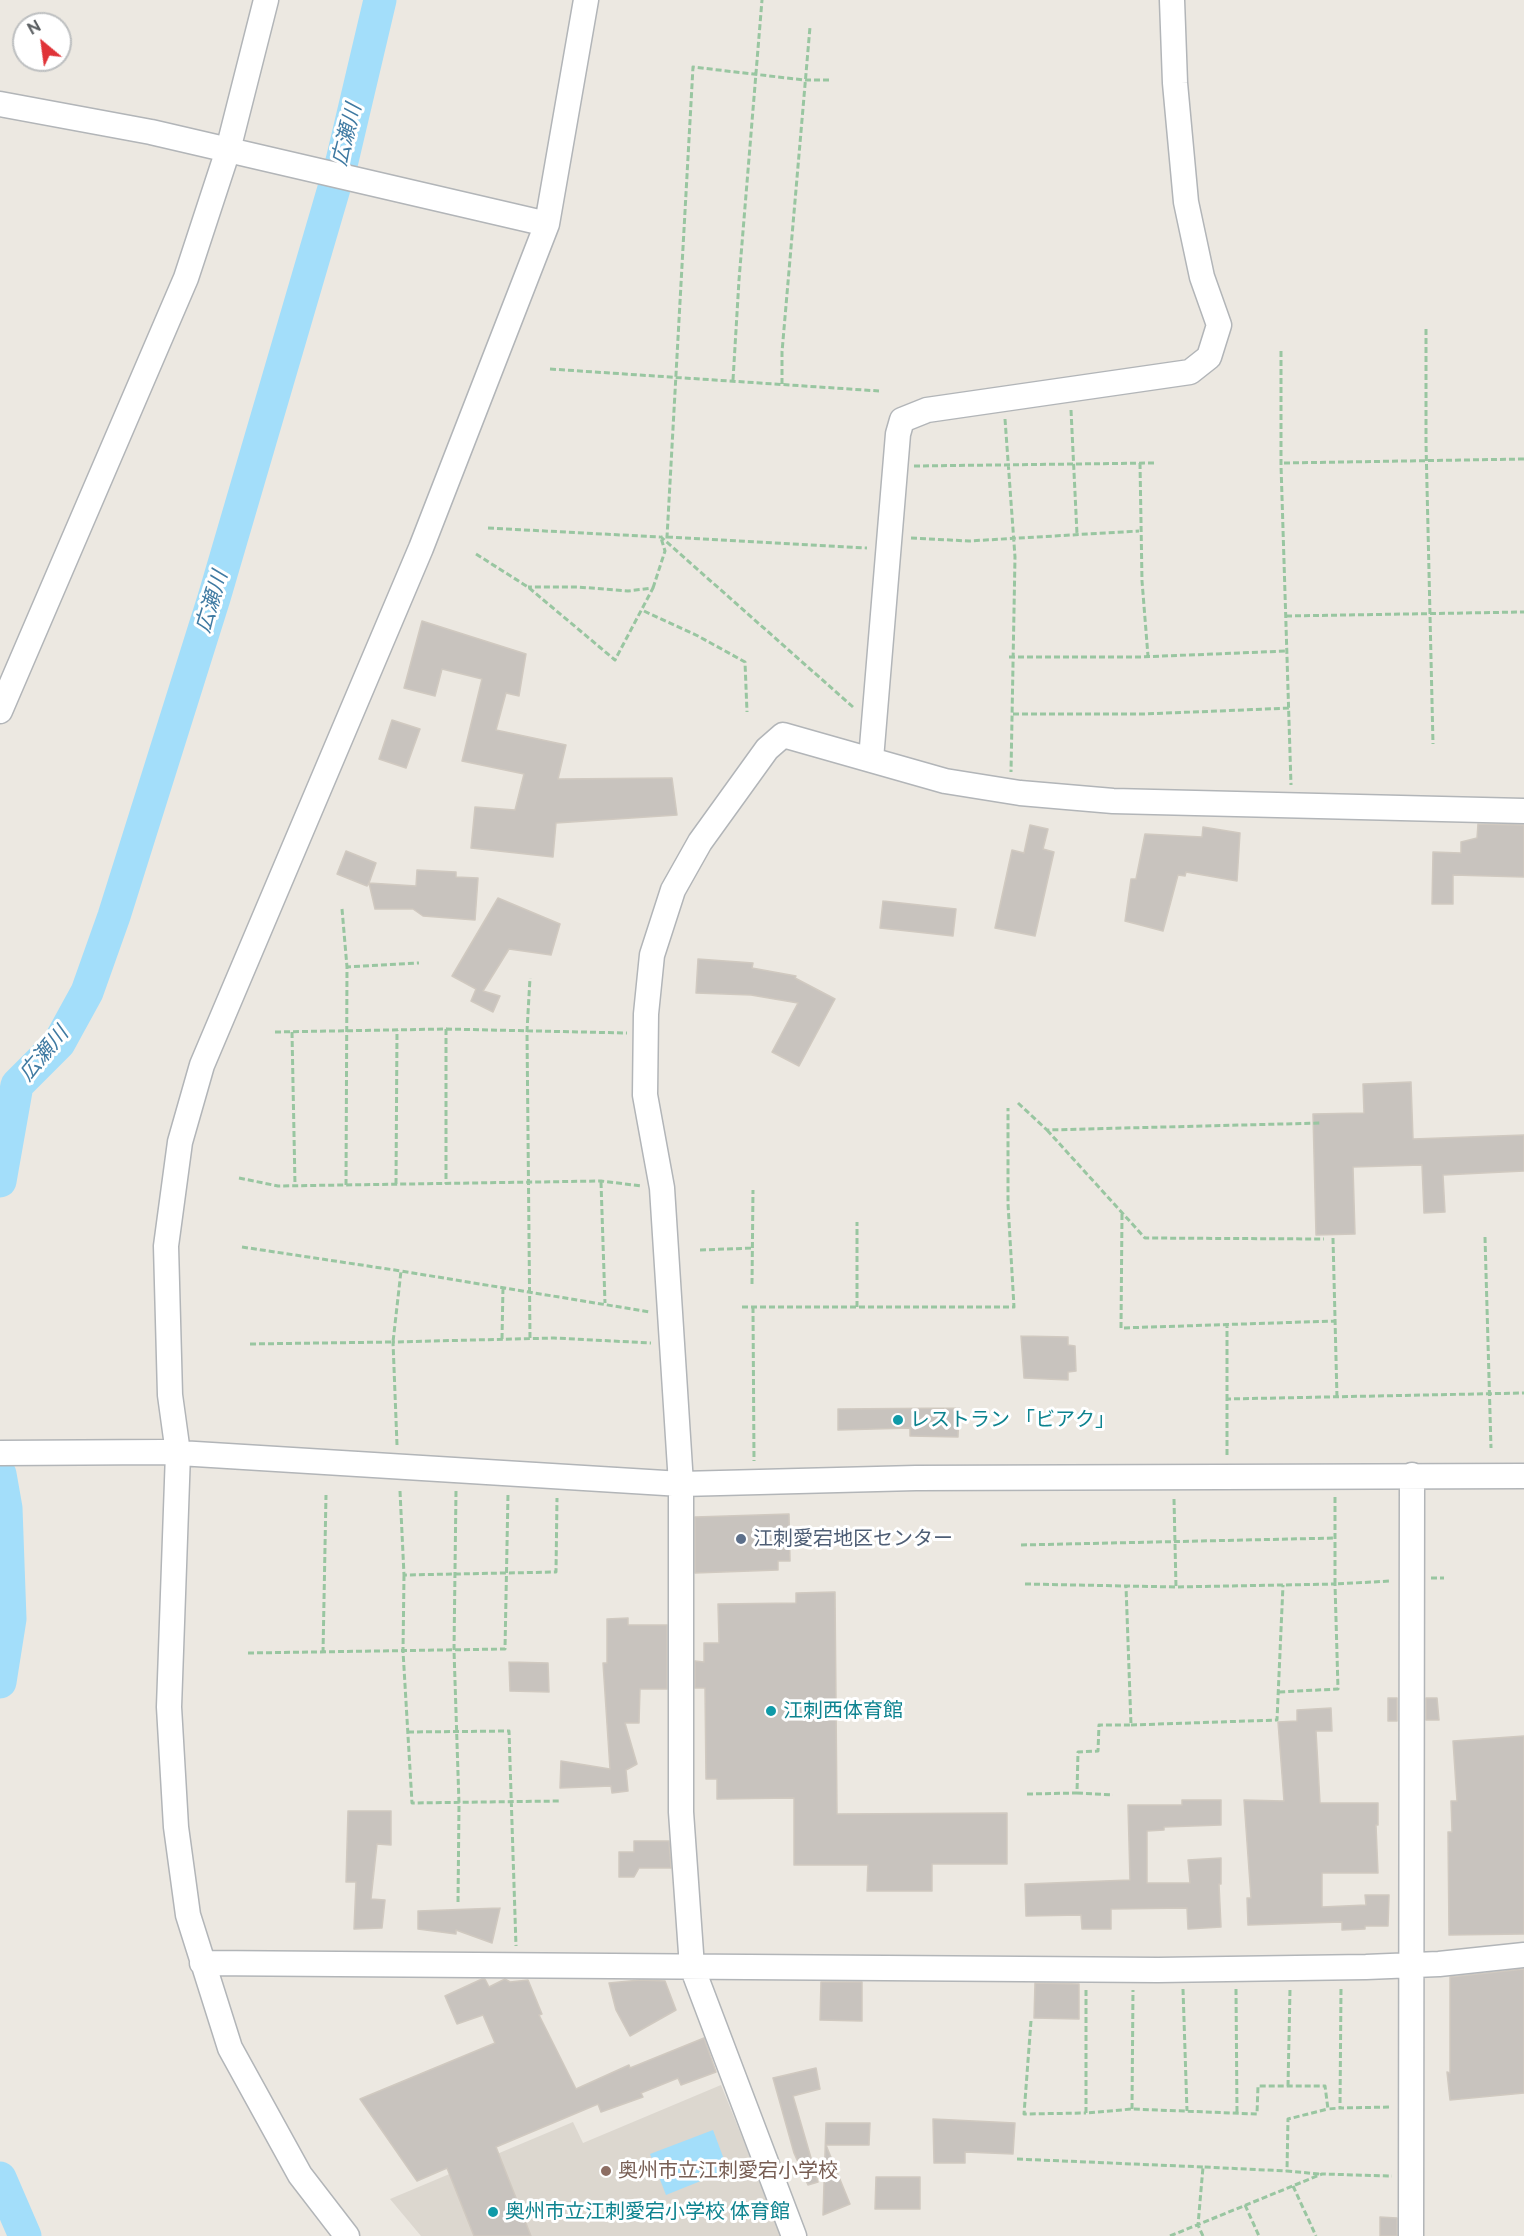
<!DOCTYPE html>
<meta charset="utf-8">
<style>
body{margin:0}
#map{position:relative;width:1524px;height:2236px;overflow:hidden;background:#ece8e1;font-family:Raleway,sans-serif}
canvas{display:block}
.north{position:absolute;left:12px;top:12px;width:60px;height:60px;box-sizing:border-box;background:#fff;border:2px solid #bdbfc0;border-radius:50%;rotate:331deg;font-size:16px;font-weight:700;line-height:24px;text-align:center;color:#5a5e61}
.north::after{content:'';display:block;margin:auto;width:21px;height:27px;background:#e03338;clip-path:polygon(50% 0,100% 100%,50% 72%,0 100%)}
</style>
<div id="map">
<canvas width="1524" height="2236"></canvas>
<div class="north">N</div>
</div>
<script>
const c = document.querySelector('canvas').getContext('2d');
c.lineJoin = 'round';
function fillPath(path, color) { c.fillStyle = color; c.fill(path, 'evenodd'); }
const shape = rows => new Path2D(rows.map(r => 'M' + r).join(''));
function stroke(path, color, width, dash) { c.strokeStyle = color; c.lineWidth = width; c.lineCap = dash ? 'butt' : 'round'; c.setLineDash(dash || []); c.stroke(path); }
function drawText(font, color, halo, rows, align = 'center') {
  c.font = font + ' Raleway,"Noto Sans JP",sans-serif'; c.lineWidth = 6; c.setLineDash([]); c.textBaseline = 'middle'; c.strokeStyle = halo; c.fillStyle = color; for (const [text, x, y, turn = 0] of rows) {
    c.save(); c.translate(x, y); c.rotate((+turn || 0) * Math.PI / 180); c.textAlign = isNaN(turn) ? turn : align; if (halo) c.strokeText(text, 0, 0); c.fillText(text, 0, 0); c.restore();
  }
}
fillPath(shape([
 [721,2085,782,2236,421,2236,390,2199,573,2122,583,2143]
]), '#dcd7cf');
fillPath(shape([
 [713,2130,728,2170,666,2195,650,2154]
]), '#a3defa');
stroke(shape([
 [0,1181,17,1085,59,1043,87,992,114,916,214,598,342,161,380,0],
 [0,1474,6,1508,10,1619,0,1682],
 [0,2178,25,2236]
]), '#a3defa', 33);
const building = shape([
 [422,621,526,654,519,696,506,693,496,730,566,745,558,779,672,778,677,815,556,823,553,857,471,848,475,807,515,810,524,774,462,761,482,679,442,669,435,696,404,688,422,621],
 [392,720,420,729,406,768,379,759,392,720],
 [1478,824,1524,825,1524,877,1453,875,1453,904,1432,904,1433,852,1461,853,1461,842,1477,838,1478,824],
 [1030,825,1048,829,1043,849,1054,852,1035,936,995,928,1012,850,1024,853,1030,825],
 [1203,827,1240,833,1237,881,1186,872,1185,876,1178,875,1163,931,1125,921,1131,879,1136,879,1145,834,1202,837,1203,827],
 [346,851,376,863,369,883,416,886,417,870,456,872,456,877,478,878,475,920,423,916,413,909,375,909,369,883,367,886,337,874,346,851],
 [498,898,560,924,551,955,509,949,483,991,500,996,493,1012,471,1001,476,989,452,976,498,898],
 [883,901,956,909,953,936,880,928,883,901],
 [698,959,753,963,752,968,796,976,795,978,835,999,799,1066,772,1052,798,1003,751,995,696,993,698,959],
 [1411,1082,1413,1139,1524,1135,1524,1171,1443,1175,1445,1212,1424,1213,1422,1165,1353,1167,1355,1234,1316,1235,1313,1114,1364,1113,1363,1084,1411,1082],
 [1021,1336,1068,1337,1068,1345,1075,1346,1076,1371,1068,1372,1068,1380,1024,1378,1021,1336],
 [959,1408,958,1437,910,1436,910,1428,838,1430,838,1409,959,1408],
 [789,1514,790,1561,778,1561,778,1570,695,1573,695,1517,789,1514],
 [835,1592,837,1814,1007,1813,1007,1864,932,1864,932,1891,867,1891,868,1865,794,1865,794,1798,717,1799,717,1779,706,1779,705,1688,695,1688,695,1661,704,1662,704,1643,719,1643,718,1604,796,1603,796,1593,835,1592],
 [628,1618,628,1625,667,1625,667,1689,640,1689,639,1723,625,1723,637,1764,626,1770,628,1791,612,1793,611,1786,560,1788,561,1761,610,1769,603,1663,607,1663,607,1619,628,1618],
 [509,1662,548,1663,549,1692,510,1691,509,1662],
 [1388,1698,1397,1698,1397,1721,1388,1721,1388,1698],
 [1426,1698,1437,1698,1439,1720,1426,1720,1426,1698],
 [1331,1708,1332,1731,1316,1731,1320,1803,1378,1803,1378,1825,1376,1825,1378,1873,1322,1873,1322,1907,1366,1905,1365,1895,1389,1895,1388,1926,1365,1926,1365,1929,1342,1930,1342,1922,1248,1925,1247,1898,1251,1898,1244,1800,1284,1801,1278,1722,1297,1721,1297,1710,1331,1708],
 [1524,1736,1524,1934,1449,1935,1448,1832,1452,1832,1451,1801,1457,1801,1453,1741,1524,1736],
 [1182,1800,1221,1800,1221,1825,1164,1827,1164,1830,1147,1831,1147,1883,1190,1883,1188,1860,1221,1858,1221,1884,1219,1884,1221,1927,1188,1929,1187,1908,1111,1909,1111,1929,1082,1929,1081,1915,1026,1916,1025,1884,1130,1880,1128,1805,1182,1805,1182,1800],
 [348,1811,391,1811,391,1845,377,1844,371,1899,385,1900,382,1928,354,1929,356,1882,346,1882,348,1811],
 [634,1841,669,1841,671,1868,639,1868,634,1877,619,1877,619,1852,634,1852,634,1841],
 [500,1908,492,1943,456,1930,456,1934,418,1929,418,1911,500,1908],
 [1524,1969,1524,2093,1450,2100,1447,2072,1450,2073,1450,1977,1524,1969],
 [482,1979,485,1979,489,1987,505,1979,510,1982,528,1980,542,2014,539,2015,576,2089,629,2065,630,2068,704,2038,716,2072,681,2085,678,2078,641,2093,643,2097,601,2112,598,2104,496,2147,531,2236,474,2236,447,2168,417,2181,360,2099,495,2043,483,2015,457,2024,445,1996,482,1979],
 [640,1980,665,1981,676,2010,630,2036,616,2010,609,1983,640,1980],
 [821,1982,862,1982,862,2021,820,2020,821,1982],
 [1035,1983,1079,1984,1079,2019,1034,2018,1035,1983],
 [816,2068,820,2089,793,2096,818,2182,808,2185,794,2153,773,2078,816,2068],
 [933,2119,1015,2123,1013,2154,965,2152,965,2163,934,2163,933,2119],
 [826,2123,870,2123,869,2145,826,2145,850,2204,823,2215,826,2123],
 [876,2177,920,2177,920,2209,875,2209,876,2177],
 [1380,2217,1397,2218,1397,2236,1380,2236,1380,2217]
]);
fillPath(building, '#c8c3be');
stroke(building, '#d0c9c0', 1.5);
const minor = shape([
 [0,104,151,132,547,224],
 [0,711,186,278,228,150,266,0],
 [871,759,898,434,902,420,927,410,1190,372,1209,357,1219,325,1202,277,1186,202,1175,83,1172,0],
 [0,1453,163,1452,681,1484,916,1478,1524,1476],
 [202,1963,1158,1970,1366,1967,1439,1964,1524,1955],
 [347,2236,300,2175,230,2048,188,1915,176,1827,169,1707,178,1453,170,1395,166,1246,180,1142,202,1065,421,548,547,224,586,0],
 [794,2236,692,1967,681,1812,681,1484,662,1188,645,1095,646,1014,652,955,673,890,700,842,767,749,783,735,945,781,1020,793,1113,801,1524,811],
 [1411,2236,1412,1475]
]);
stroke(minor, '#b2b5b8', 27);
stroke(shape([
 [829,80,804,80,693,67,667,537,661,537,853,707],
 [1426,329,1426,443,1433,744],
 [1281,351,1281,465,1291,785],
 [550,369,879,391],
 [733,380,739,280,762,0],
 [782,384,782,352,810,27],
 [1071,410,1077,534],
 [1005,419,1015,557,1011,772],
 [1140,463,1142,581,1148,656],
 [1284,463,1524,459],
 [914,466,1155,463],
 [488,528,660,537],
 [667,537,867,548],
 [911,538,969,541,1139,531],
 [476,554,528,587,615,660,653,588,628,591,578,587,528,587],
 [653,588,665,551,661,538],
 [644,611,698,636,745,662,747,712],
 [1286,616,1524,612],
 [1009,657,1140,657,1287,651],
 [1013,714,1144,714,1291,708],
 [342,909,347,967],
 [446,1029,627,1033],
 [275,1032,446,1029,446,1184],
 [292,1032,295,1185],
 [1018,1103,1047,1130,1321,1123],
 [1047,1130,1145,1238,1324,1239],
 [239,1178,278,1186,601,1181,642,1186],
 [601,1182,605,1303],
 [396,1184,397,1030],
 [346,1185,347,967,419,963],
 [1122,1214,1121,1328,1335,1321],
 [1485,1237,1491,1448],
 [1333,1238,1337,1398],
 [242,1247,401,1271],
 [700,1250,754,1248],
 [752,1284,753,1190],
 [742,1307,1014,1307,1008,1204,1008,1108],
 [753,1307,754,1461],
 [857,1307,857,1222],
 [530,1338,527,1031,530,978],
 [502,1339,503,1287],
 [250,1344,393,1342,401,1271,650,1312],
 [1227,1400,1227,1323],
 [397,1445,393,1342,554,1338,651,1343],
 [1227,1455,1227,1399,1524,1393],
 [400,1491,404,1575,556,1572,557,1498],
 [456,1491,454,1650,459,1804,458,1903],
 [1335,1497,1335,1584,1391,1581],
 [1174,1499,1176,1587,1335,1584,1338,1689,1279,1692],
 [1021,1545,1335,1538],
 [404,1575,403,1651,412,1803,559,1801],
 [1431,1578,1444,1578],
 [1025,1584,1176,1587],
 [248,1653,505,1649,508,1494],
 [323,1653,326,1495],
 [1131,1725,1277,1720,1283,1585],
 [408,1732,509,1731,516,1946],
 [1077,1793,1113,1795],
 [1027,1794,1077,1793,1078,1752,1098,1751,1099,1725,1131,1725,1126,1586],
 [1183,1989,1187,2111],
 [1236,1989,1237,2113],
 [1341,1989,1340,2108,1392,2107],
 [1086,1990,1086,2113,1132,2109,1257,2114,1258,2086,1325,2086,1328,2109,1340,2108],
 [1031,2021,1024,2114,1086,2113],
 [1288,2086,1290,1989],
 [1132,2109,1133,1990],
 [1017,2159,1203,2167],
 [1319,2174,1287,2171,1288,2119,1328,2109],
 [1293,2186,1316,2236],
 [1245,2205,1259,2236],
 [1170,2236,1322,2174,1392,2176],
 [1203,2236,1198,2225,1203,2167,1287,2171]
]), '#99c6a1', 3, [6, 3]);
stroke(minor, '#fff', 24);
for (const [x, y, r, color] of [
 [898,1420,6,"#0f9aa8"],
 [741,1539,6,"#5c6f8a"],
 [771,1711,6,"#0f9aa8"],
 [606,2171,6,"#8d6e63"],
 [493,2212,6,"#0f9aa8"]
]) { const dot = new Path2D(); dot.arc(x, y, r, 0, 2 * Math.PI); c.fillStyle = color; c.fill(dot); stroke(dot, '#fff', 2); }
drawText('20px', '#0d838f', '#fff', [
 ["レストラン 「ビアク」",910,1420],
 ["江刺西体育館",783,1711],
 ["奥州市立江刺愛宕小学校 体育館",505,2212]
], 'left');
drawText('20px', '#4e5e75', '#fff', [
 ["江刺愛宕地区センター",753,1539]
], 'left');
drawText('20px', '#785e54', '#fff', [
 ["奥州市立江刺愛宕小学校",618,2171]
], 'left');
drawText('italic 21px', '#3f7aa2', '#fff', [
 ["広瀬川",347,135,-76],
 ["広瀬川",212,602,-73],
 ["広瀬川",44,1054,-50]
]);
</script>
